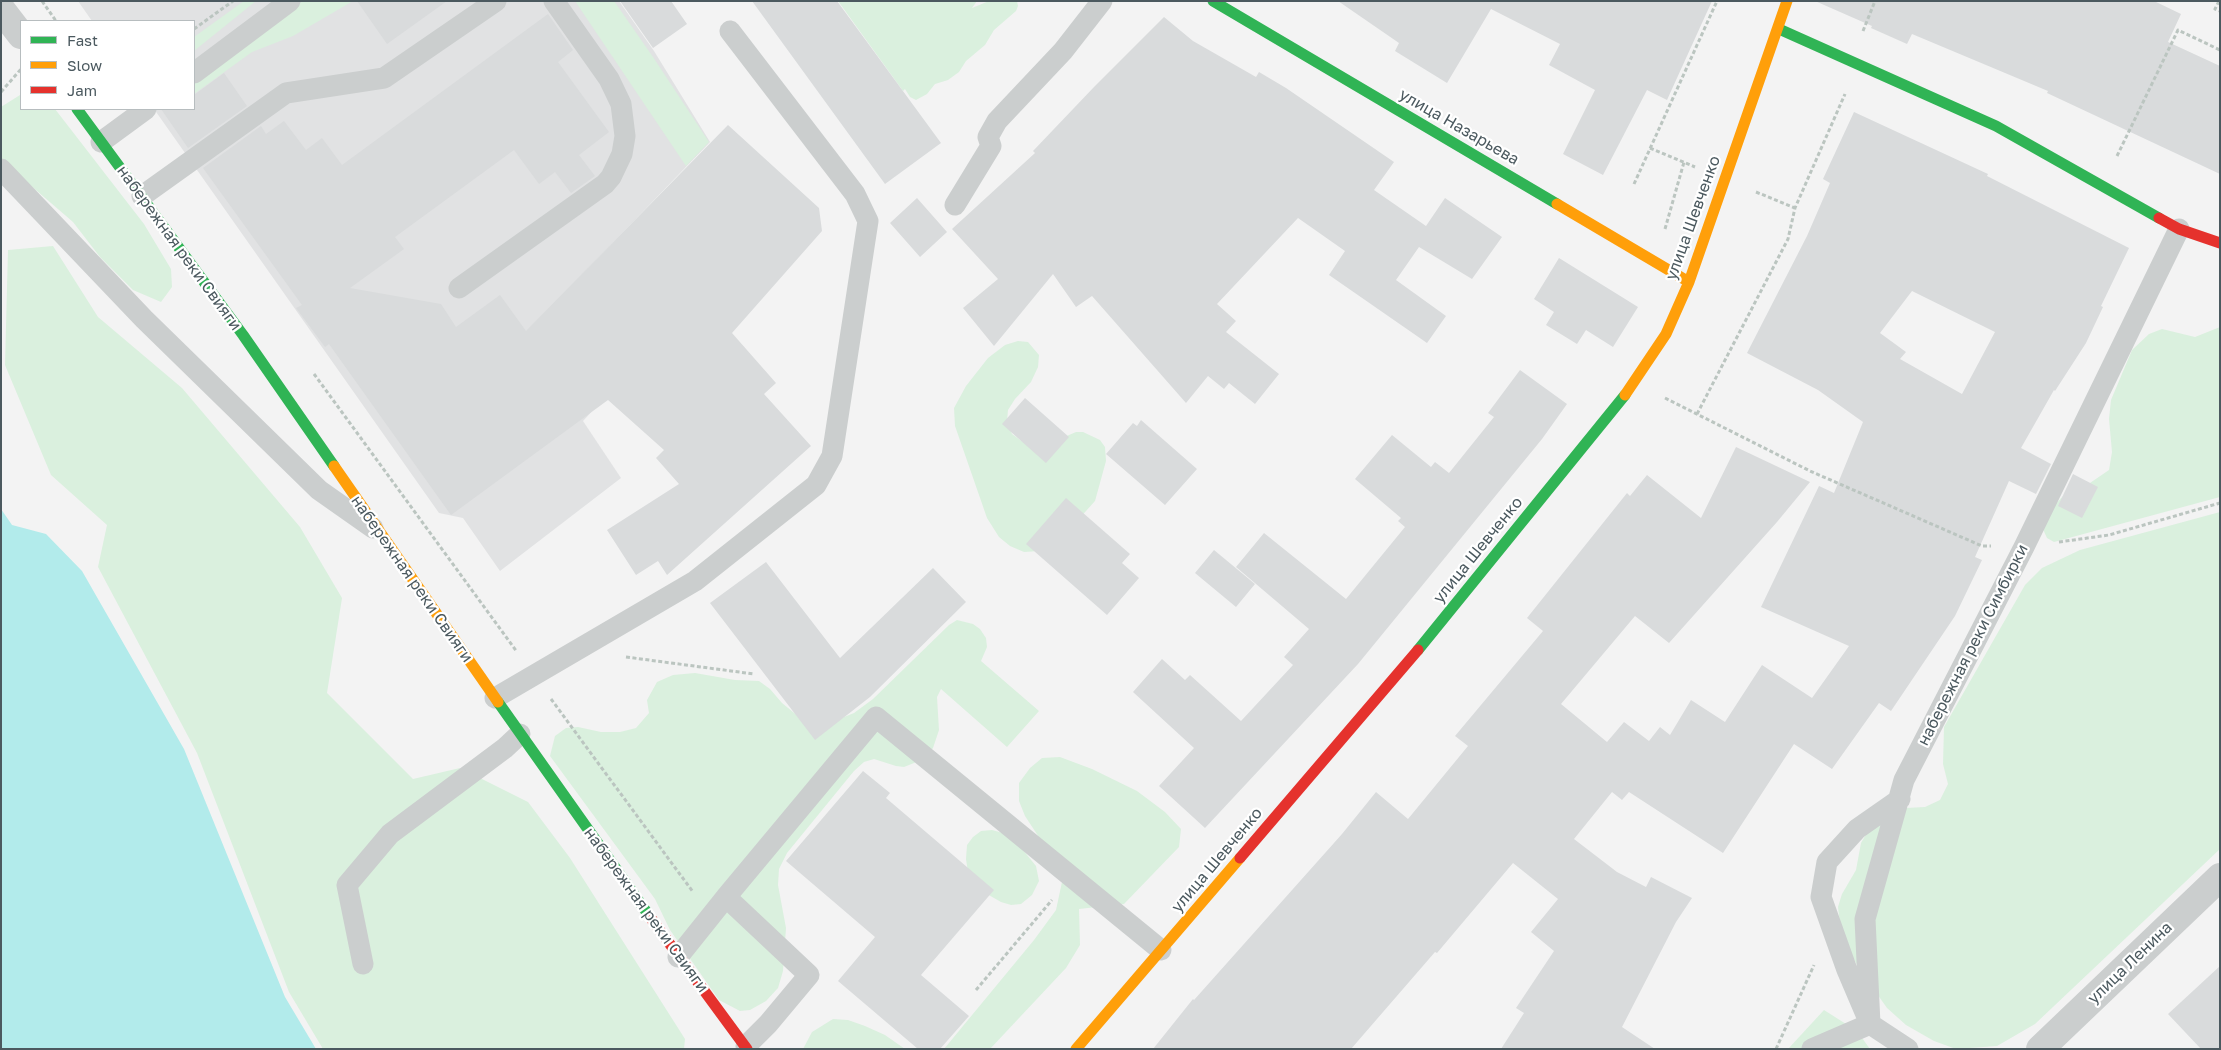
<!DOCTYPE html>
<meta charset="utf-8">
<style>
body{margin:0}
#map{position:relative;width:2221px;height:1050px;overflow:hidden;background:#f3f3f3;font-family:"Golos Text",sans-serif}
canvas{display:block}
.frame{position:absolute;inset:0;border:2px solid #4b595f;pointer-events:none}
.legend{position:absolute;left:20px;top:20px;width:175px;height:90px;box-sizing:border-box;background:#fff;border:1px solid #b7bdbf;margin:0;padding:6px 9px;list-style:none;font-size:15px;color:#4b595f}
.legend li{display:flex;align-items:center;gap:10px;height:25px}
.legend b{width:25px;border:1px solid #b7bdbf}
</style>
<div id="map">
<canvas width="2221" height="1050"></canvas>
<div class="frame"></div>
<ul class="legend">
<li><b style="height:6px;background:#30b455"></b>Fast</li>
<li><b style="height:6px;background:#ff9f0a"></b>Slow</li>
<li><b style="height:6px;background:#e5322d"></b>Jam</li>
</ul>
</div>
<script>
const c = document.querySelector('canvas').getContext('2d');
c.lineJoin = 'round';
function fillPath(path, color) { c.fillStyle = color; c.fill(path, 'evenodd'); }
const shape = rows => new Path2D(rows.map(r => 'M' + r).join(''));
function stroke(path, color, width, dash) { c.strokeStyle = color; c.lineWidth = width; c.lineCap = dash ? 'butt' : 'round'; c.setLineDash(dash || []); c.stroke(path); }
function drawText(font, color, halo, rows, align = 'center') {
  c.font = font + ' "Golos Text",sans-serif'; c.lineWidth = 4.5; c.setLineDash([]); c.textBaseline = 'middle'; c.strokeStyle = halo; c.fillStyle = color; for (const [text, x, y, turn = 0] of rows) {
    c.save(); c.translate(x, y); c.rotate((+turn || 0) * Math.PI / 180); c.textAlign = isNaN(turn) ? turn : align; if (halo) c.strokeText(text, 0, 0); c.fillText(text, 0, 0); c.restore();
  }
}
fillPath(shape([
 [78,1,619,1,654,51,710,142,576,281,650,349,583,421,621,478,500,571,463,518,439,513,154,109,194,109,194,21,92,21]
]), '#e1e2e3');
fillPath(shape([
 [244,1,256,1,194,51,194,37],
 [303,1,353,1,293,36,252,52,194,94,194,83,281,15],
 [575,1,614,1,653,57,709,142,686,166],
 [838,1,977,1,972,8,989,1,1017,1,1018,6,1016,11,994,30,985,45,966,61,959,72,948,80,935,84,927,94,916,100,910,97,905,89,903,91],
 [20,95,21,109,55,109,144,224,171,269,172,287,161,302,133,290,100,257,73,222,1,160,1,107],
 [53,246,98,317,182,388,300,527,342,598,327,693,413,779,460,768,528,802,570,858,685,1039,684,1049,323,1049,289,992,197,753,98,567,107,525,51,475,5,365,8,250],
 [2220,327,2220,497,2054,542,2047,538,2042,527,2048,512,2064,495,2087,485,2109,470,2112,452,2109,419,2111,400,2132,350,2149,334,2162,329,2195,337],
 [1018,341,1028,342,1039,355,1038,367,1031,382,1015,399,1008,410,1007,421,1012,434,1023,442,1062,438,1076,432,1083,432,1100,440,1105,447,1106,461,1095,501,1077,521,1040,551,1024,552,1010,546,999,537,987,518,955,426,954,408,966,386,988,358,1005,345],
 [2220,512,2220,849,2035,1024,1997,1046,1956,1049,1934,1041,1906,1025,1887,1008,1858,967,1841,934,1838,907,1842,894,1856,870,1861,843,1869,829,1906,808,1925,807,1940,800,1948,784,1943,764,1944,727,2025,585,2042,568,2080,550],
 [957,620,973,624,980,629,986,638,987,647,981,661,1039,711,1007,747,941,689,937,697,939,730,933,748,924,759,904,767,896,766,874,759,864,762,854,771,787,853,779,869,778,885,786,928,783,971,778,988,766,1001,750,1010,740,1011,719,1000,670,930,655,899,550,756,555,736,566,728,578,727,601,732,620,732,636,728,649,713,647,700,657,682,673,675,695,673,735,680,759,681,770,689,782,703,804,721,824,725,854,713,873,699,949,625],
 [1060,757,1092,769,1137,791,1165,812,1181,829,1179,847,1124,904,1079,909,1080,945,1066,968,990,1049,944,1049,1034,940,1056,910,1062,882,1052,857,1025,816,1019,801,1019,783,1030,768,1042,758],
 [992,830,1003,833,1019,845,1036,866,1039,881,1032,895,1021,904,1011,905,1001,902,980,890,968,872,966,859,967,845,973,837,981,831],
 [1824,1010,1857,1031,1870,1049,1788,1049],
 [833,1019,848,1020,865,1026,885,1035,905,1049,803,1049,812,1032]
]), '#daf0de');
fillPath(shape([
 [1,509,12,525,46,534,82,571,184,749,285,997,316,1049,1,1049]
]), '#b2ebeb');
fillPath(shape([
 [357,1,447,1,387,44],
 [620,1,671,1,687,24,653,48],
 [752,1,837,1,941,143,885,184],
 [1338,1,1712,1,1667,100,1647,90,1603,175,1563,154,1595,90,1549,65,1560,44,1491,9,1447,83,1395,51,1399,43],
 [1815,1,2154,1,2181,14,2168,42,2220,66,2220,174,2047,93,2048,91,1912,34,1907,44,1871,28,1872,26],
 [548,14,573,50,558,62,609,132,579,155,595,176,571,193,555,172,539,184,514,150,395,237,404,249,350,288,441,304,456,327,500,295,526,331,728,125,819,208,822,231,732,333,776,383,764,394,811,446,667,575,658,561,636,575,607,530,679,484,656,458,664,450,608,400,451,515,329,344,325,347,296,308,302,305,203,168,261,126,266,134,284,121,306,150,322,138,342,165],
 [1164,17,1193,41,1256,77,1259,72,1286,88,1394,162,1374,190,1426,226,1445,198,1502,237,1472,279,1419,247,1396,280,1446,316,1427,343,1329,275,1345,251,1298,218,1217,304,1236,321,1226,332,1279,374,1255,404,1229,383,1224,389,1208,376,1186,403,1092,296,1076,307,1053,274,994,346,963,308,998,279,952,229,1035,153,1033,151,1094,87],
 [224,73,247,106,188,148,161,109,194,109,194,95],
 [1854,112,1988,174,1987,176,2129,248,2101,306,2103,307,2086,343,2055,391,2054,390,2021,448,2051,464,2036,494,2009,481,1975,557,1982,560,1955,616,1891,711,1879,703,1832,769,1794,744,1723,853,1629,792,1622,800,1612,792,1574,839,1617,872,1646,887,1651,877,1692,898,1676,922,1622,1027,1655,1049,1501,1049,1524,1013,1516,1008,1554,951,1531,932,1558,899,1513,863,1437,953,1435,952,1351,1049,1153,1049,1193,999,1194,1000,1342,834,1376,792,1408,819,1468,746,1455,736,1543,631,1527,618,1627,493,1630,496,1647,475,1701,518,1736,447,1810,482,1777,522,1669,643,1635,616,1561,704,1607,742,1624,722,1649,741,1660,727,1670,735,1691,700,1725,722,1762,665,1812,698,1849,646,1761,607,1819,486,1834,493,1863,422,1818,390,1747,353,1807,236,1830,183,1823,179],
 [1912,291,1995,332,1962,394,1900,359,1906,352,1880,333],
 [917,198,947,232,920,257,890,223],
 [1559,258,1638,307,1613,347,1586,330,1577,344,1546,325,1554,312,1534,299],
 [1520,370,1567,404,1542,439,1358,664,1205,828,1159,786,1194,748,1133,692,1162,659,1185,680,1190,675,1241,721,1293,665,1284,657,1309,629,1236,567,1264,533,1346,599,1405,527,1398,521,1401,518,1355,479,1392,435,1431,467,1435,462,1449,473,1494,417,1488,413],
 [1025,398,1069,437,1046,463,1002,424],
 [1141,420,1197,469,1165,505,1106,454,1133,423,1137,426],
 [2073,474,2098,487,2082,518,2058,506],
 [1066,498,1130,554,1122,563,1139,578,1107,615,1026,544],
 [1214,550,1255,584,1236,607,1195,573],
 [766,562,840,658,933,568,966,602,870,697,815,740,710,603],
 [863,771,890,793,886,798,994,890,921,975,969,1016,940,1049,918,1049,838,981,875,937,786,861],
 [2220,966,2220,1049,2201,1049,2168,1014]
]), '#d9dbdc');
stroke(shape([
 [42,1,56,21],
 [2219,1,2215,9,2220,11],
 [194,29,233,1],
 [1863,31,1875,1],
 [1,92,21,69],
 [1650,148,1695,167],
 [2117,156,2178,30,2220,50],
 [1634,184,1717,1],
 [1756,192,1795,208],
 [1665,229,1684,162],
 [314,374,517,652],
 [1665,398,1810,471,1982,546,1991,546],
 [1697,414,1788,239,1795,208,1845,94],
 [2059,542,2109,535,2220,503],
 [626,657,754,674],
 [551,699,693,892],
 [976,990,1052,900],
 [1776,1049,1814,965]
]), '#bbc5c0', 3, [4, 2.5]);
stroke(shape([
 [194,73,290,1],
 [101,142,146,109],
 [1,169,144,319,319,490,373,528],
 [142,196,286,93,384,78,496,1],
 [955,205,991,146,988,137,997,121,1063,51,1102,1],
 [459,288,605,184,611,177,622,154,625,136,621,104,609,79,554,1],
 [495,698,695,581,816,485,832,456,868,221,855,194,730,31],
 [1900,799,1857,829,1827,862,1821,897,1847,970,1870,1024,1908,1049],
 [726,897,876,717,1161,950],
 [678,957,726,897,809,975,768,1024,746,1046],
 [363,964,347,885,390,834,505,748,520,734],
 [1812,1049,1870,1024,1865,919,1904,780,2024,547,2179,229]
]), '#cbcece', 21);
stroke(shape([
 [1,9,21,35],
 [2040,1049,2220,877]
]), '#cbcece', 28);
stroke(shape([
 [1213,1,1557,204],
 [1779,29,1996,126,2159,218],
 [77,109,243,335,334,466],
 [1418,650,1625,395],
 [498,702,650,917]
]), '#30b455', 11);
stroke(shape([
 [1557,204,1689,282],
 [1625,395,1666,334,1689,282,1787,1],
 [334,466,498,702],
 [1076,1049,1240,858]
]), '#ff9f0a', 11);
stroke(shape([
 [2159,218,2179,229,2220,243],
 [1240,858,1418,650],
 [650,917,747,1049]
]), '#e5322d', 11);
drawText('16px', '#4b595f', '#fff', [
 ["улица Назарьева",1459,127,30],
 ["улица Шевченко",1693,218,-70],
 ["набережная реки Свияги",179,248,54],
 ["улица Шевченко",1478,550,-51],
 ["набережная реки Свияги",412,579,55],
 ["набережная реки Симбирки",1973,645,-63],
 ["улица Шевченко",1217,860,-50],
 ["набережная реки Свияги",646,910,54],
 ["улица Ленина",2130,963,-44]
]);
</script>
